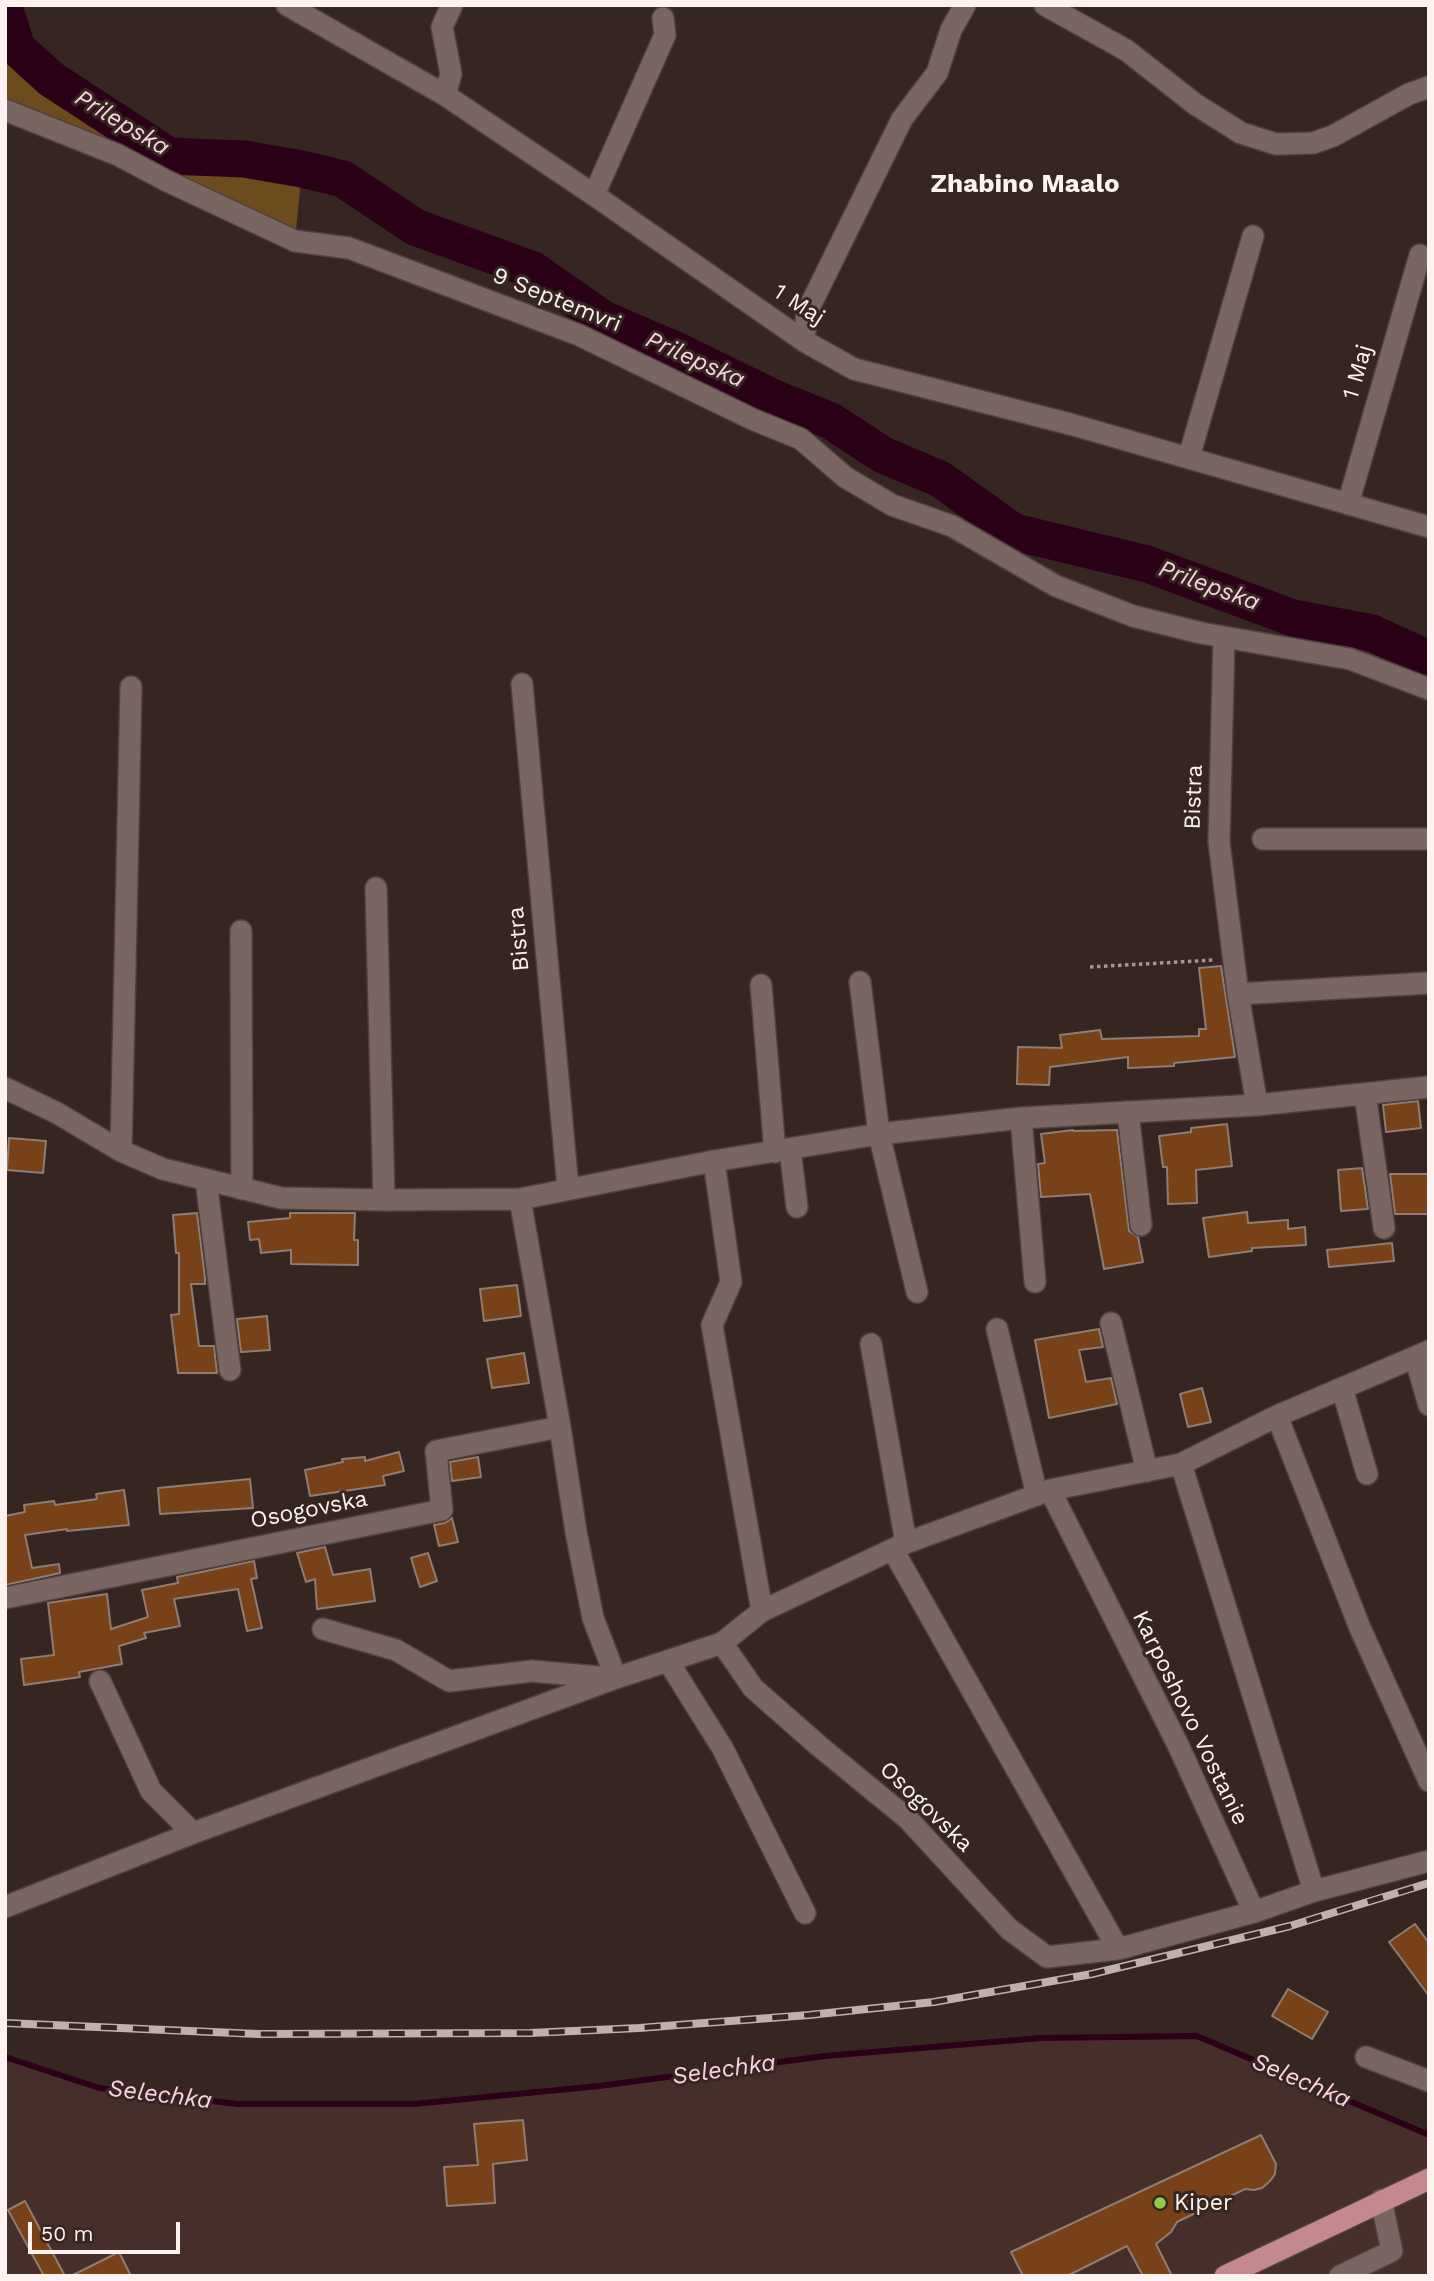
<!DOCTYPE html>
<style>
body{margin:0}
#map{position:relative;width:1434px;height:2281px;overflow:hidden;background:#362622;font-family:"Work Sans",sans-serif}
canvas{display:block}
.frame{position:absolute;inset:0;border:7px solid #fdf2ef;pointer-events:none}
.scale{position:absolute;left:28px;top:2222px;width:152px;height:32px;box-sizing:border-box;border:4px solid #fdf2ef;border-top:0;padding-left:9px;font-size:21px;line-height:24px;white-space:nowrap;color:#fdf2ef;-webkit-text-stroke:5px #362622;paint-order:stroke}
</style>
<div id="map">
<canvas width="1434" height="2281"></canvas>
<div class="frame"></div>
<div class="scale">50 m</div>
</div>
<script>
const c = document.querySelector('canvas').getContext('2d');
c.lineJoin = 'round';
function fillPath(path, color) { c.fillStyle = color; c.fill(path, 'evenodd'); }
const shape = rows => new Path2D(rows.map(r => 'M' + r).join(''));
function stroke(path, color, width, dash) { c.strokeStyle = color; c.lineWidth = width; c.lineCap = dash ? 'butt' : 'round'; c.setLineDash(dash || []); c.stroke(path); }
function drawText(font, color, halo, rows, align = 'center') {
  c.font = font + ' "Work Sans",sans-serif'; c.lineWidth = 6; c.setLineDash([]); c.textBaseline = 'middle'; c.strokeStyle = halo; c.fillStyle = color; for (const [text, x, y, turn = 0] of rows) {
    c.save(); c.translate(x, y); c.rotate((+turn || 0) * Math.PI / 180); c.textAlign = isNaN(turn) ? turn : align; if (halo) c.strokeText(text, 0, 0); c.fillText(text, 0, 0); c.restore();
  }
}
fillPath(shape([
 [1197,2036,1429,2135,1429,2276,5,2276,5,2057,99,2088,238,2104,414,2104,599,2086,825,2056,1041,2038]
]), '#462f2a');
fillPath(shape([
 [5,10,17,48,51,79,169,156,244,159,302,169,295,241,5,110]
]), '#6c4b1d');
stroke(shape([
 [5,2057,99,2088,238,2104,414,2104,599,2086,825,2056,1041,2038,1197,2036,1429,2135]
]), '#2a0116', 6);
stroke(shape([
 [5,10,17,48,51,79,169,156,244,159,302,169,343,179,415,227,533,270,603,319,678,351,776,399,831,421,883,455,940,479,1014,532,1147,564,1293,618,1372,633,1429,659]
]), '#2a0116', 37);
const building = shape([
 [1221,966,1235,1057,1174,1063,1174,1066,1128,1068,1128,1057,1050,1067,1049,1085,1017,1084,1018,1047,1062,1048,1060,1035,1100,1030,1102,1039,1199,1036,1199,1029,1206,1029,1199,968,1221,966],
 [1418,1101,1421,1128,1386,1132,1383,1105,1418,1101],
 [1227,1124,1232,1166,1196,1170,1197,1203,1168,1204,1167,1167,1163,1167,1159,1136,1191,1132,1191,1128,1227,1124],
 [1073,1130,1073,1131,1117,1130,1129,1231,1138,1237,1143,1262,1104,1269,1090,1194,1041,1197,1038,1164,1045,1163,1041,1134,1073,1130],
 [9,1138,46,1141,43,1173,7,1170,9,1138],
 [1362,1168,1368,1209,1341,1211,1338,1170,1362,1168],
 [1390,1174,1429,1174,1429,1214,1395,1214,1390,1174],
 [1247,1212,1248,1223,1288,1220,1288,1229,1305,1227,1306,1245,1252,1248,1252,1251,1209,1257,1203,1218,1247,1212],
 [197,1213,205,1278,205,1284,191,1284,199,1346,214,1346,217,1373,178,1373,171,1315,179,1314,179,1253,176,1253,173,1215,197,1213],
 [290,1213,355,1213,354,1240,358,1240,358,1265,291,1264,291,1250,261,1253,259,1239,250,1240,248,1222,290,1218,290,1213],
 [1392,1243,1394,1261,1329,1267,1327,1250,1392,1243],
 [517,1285,521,1316,484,1321,480,1289,517,1285],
 [267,1316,270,1350,241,1352,237,1319,267,1316],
 [1099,1329,1103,1347,1079,1350,1086,1382,1111,1378,1117,1404,1049,1418,1035,1340,1099,1329],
 [524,1353,529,1383,492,1388,487,1359,524,1353],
 [1202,1388,1211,1422,1188,1427,1180,1394,1202,1388],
 [399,1452,404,1471,383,1476,385,1485,310,1496,305,1470,343,1462,342,1459,365,1457,365,1461,399,1452],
 [478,1457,481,1477,452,1481,450,1462,478,1457],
 [250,1479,253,1508,160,1514,158,1488,250,1479],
 [124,1490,129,1525,67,1531,67,1529,25,1535,32,1568,59,1564,60,1573,5,1585,5,1516,25,1512,24,1505,54,1501,55,1505,97,1499,96,1494,124,1490],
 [452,1518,458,1542,439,1546,434,1525,445,1523,452,1518],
 [325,1547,333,1575,370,1569,375,1601,317,1609,315,1579,306,1582,297,1553,325,1547],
 [428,1553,437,1581,420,1587,411,1558,428,1553],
 [254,1561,257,1578,251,1579,262,1628,247,1631,238,1589,174,1599,180,1626,144,1633,146,1638,119,1646,122,1664,79,1672,80,1677,24,1685,21,1659,54,1655,48,1603,107,1594,111,1629,148,1617,142,1590,178,1583,177,1577,254,1561],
 [1415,1924,1429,1943,1429,1996,1389,1942,1415,1924],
 [1288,1989,1328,2012,1312,2039,1272,2016,1288,1989],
 [523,2120,527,2160,493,2164,495,2203,447,2206,444,2167,478,2165,474,2124,523,2120],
 [1261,2135,1276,2164,1275,2174,1270,2181,1262,2188,1254,2190,1245,2189,1177,2222,1171,2232,1156,2244,1172,2276,1143,2276,1127,2246,1067,2276,1023,2276,1011,2252,1261,2135],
 [25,2201,42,2233,65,2276,44,2276,8,2210,25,2201],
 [119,2252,131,2276,71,2276,119,2252]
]);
fillPath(building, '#784118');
stroke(building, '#8e7d73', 2);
const minor = shape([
 [287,5,445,95,594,195,804,341,854,369,1070,424,1429,527],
 [1045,5,1126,50,1195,104,1241,133,1276,144,1313,143,1333,136,1409,94,1429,87],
 [445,95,451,74,442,27,452,5],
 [5,110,118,155,167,181,295,241,349,248,579,335,752,419,801,439,845,477,892,505,952,526,1056,586,1133,616,1201,633,1350,659,1429,689],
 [594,195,665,35,663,18],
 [804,341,807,312,902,119,937,73,951,30,965,5],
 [1189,457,1253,236],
 [1348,504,1420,255],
 [1224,637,1219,842,1238,994,1257,1105],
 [522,684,568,1188],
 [1263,839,1429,839],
 [376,888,384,1200],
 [241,931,242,1189],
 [860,982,879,1134,917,1292],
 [761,985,775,1152],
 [1238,994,1429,983],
 [5,1088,57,1113,121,1151,163,1169,281,1198,384,1200,520,1199,714,1161,879,1134,1021,1118,1257,1105,1429,1087],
 [1365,1094,1384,1228],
 [1128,1112,1141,1225],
 [1021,1118,1035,1282],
 [790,1149,797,1207],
 [121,1151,131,687],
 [714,1161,731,1282,712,1325,762,1611],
 [206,1180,230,1370],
 [520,1199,560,1427,576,1532,593,1618,616,1678],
 [1111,1323,1147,1471],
 [997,1329,1037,1495],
 [871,1344,906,1543],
 [1415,1357,1429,1405],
 [1342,1388,1367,1474],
 [1277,1416,1360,1628,1429,1781],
 [1181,1464,1314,1891],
 [1050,1490,1179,1747,1254,1912],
 [893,1550,1118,1949],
 [5,1598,442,1510,436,1451,560,1427],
 [323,1629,396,1650,449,1681,532,1671,610,1678],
 [722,1643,753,1688,819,1746,908,1819,1009,1929,1047,1957,1118,1949,1254,1912,1314,1891,1429,1861],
 [668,1661,723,1749,805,1913],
 [100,1681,151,1791,193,1833],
 [5,1907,193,1833,616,1678,722,1643,762,1611,906,1543,1050,1490,1181,1464,1277,1416,1429,1351],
 [1366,2057,1429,2081],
 [1340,2276,1392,2251,1381,2200]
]);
const major = shape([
 [1225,2276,1429,2179]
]);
stroke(minor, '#4e413e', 24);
stroke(major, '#4e413e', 24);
stroke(shape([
 [1090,967,1214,960]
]), '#a39592', 3.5, [3.5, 3.5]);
stroke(minor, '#796561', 21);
stroke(major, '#c3898c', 21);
const rail = shape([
 [5,2023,258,2034,530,2033,639,2028,809,2015,934,2002,1092,1974,1290,1926,1429,1883]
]);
stroke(rail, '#bdb0ad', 8);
stroke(rail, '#362622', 5, [16]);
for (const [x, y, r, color] of [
 [1160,2203,7,"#8cce45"]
]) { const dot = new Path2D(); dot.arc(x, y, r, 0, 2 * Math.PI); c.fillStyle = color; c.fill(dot); stroke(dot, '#362622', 2.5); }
drawText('23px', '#fdf2ef', '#362622', [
 ["9 Septemvri",557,300,22],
 ["1 Maj",799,305,33],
 ["1 Maj",1358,372,-74],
 ["Bistra",1194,797,-88],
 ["Bistra",519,939,-95],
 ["Osogovska",309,1510,-11],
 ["Karposhovo Vostanie",1190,1718,64],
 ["Osogovska",926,1807,44]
]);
drawText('23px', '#fdf2ef', '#362622', [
 ["Kiper",1174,2203]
], 'left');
drawText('italic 24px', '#fad2e1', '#362622', [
 ["Prilepska",122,123,31],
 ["Prilepska",695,360,24],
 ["Prilepska",1209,586,20],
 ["Selechka",724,2070,-8],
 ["Selechka",1301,2081,23],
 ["Selechka",160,2095,7]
]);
drawText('bold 26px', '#fdf2ef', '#362622', [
 ["Zhabino Maalo",1025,184]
]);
</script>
